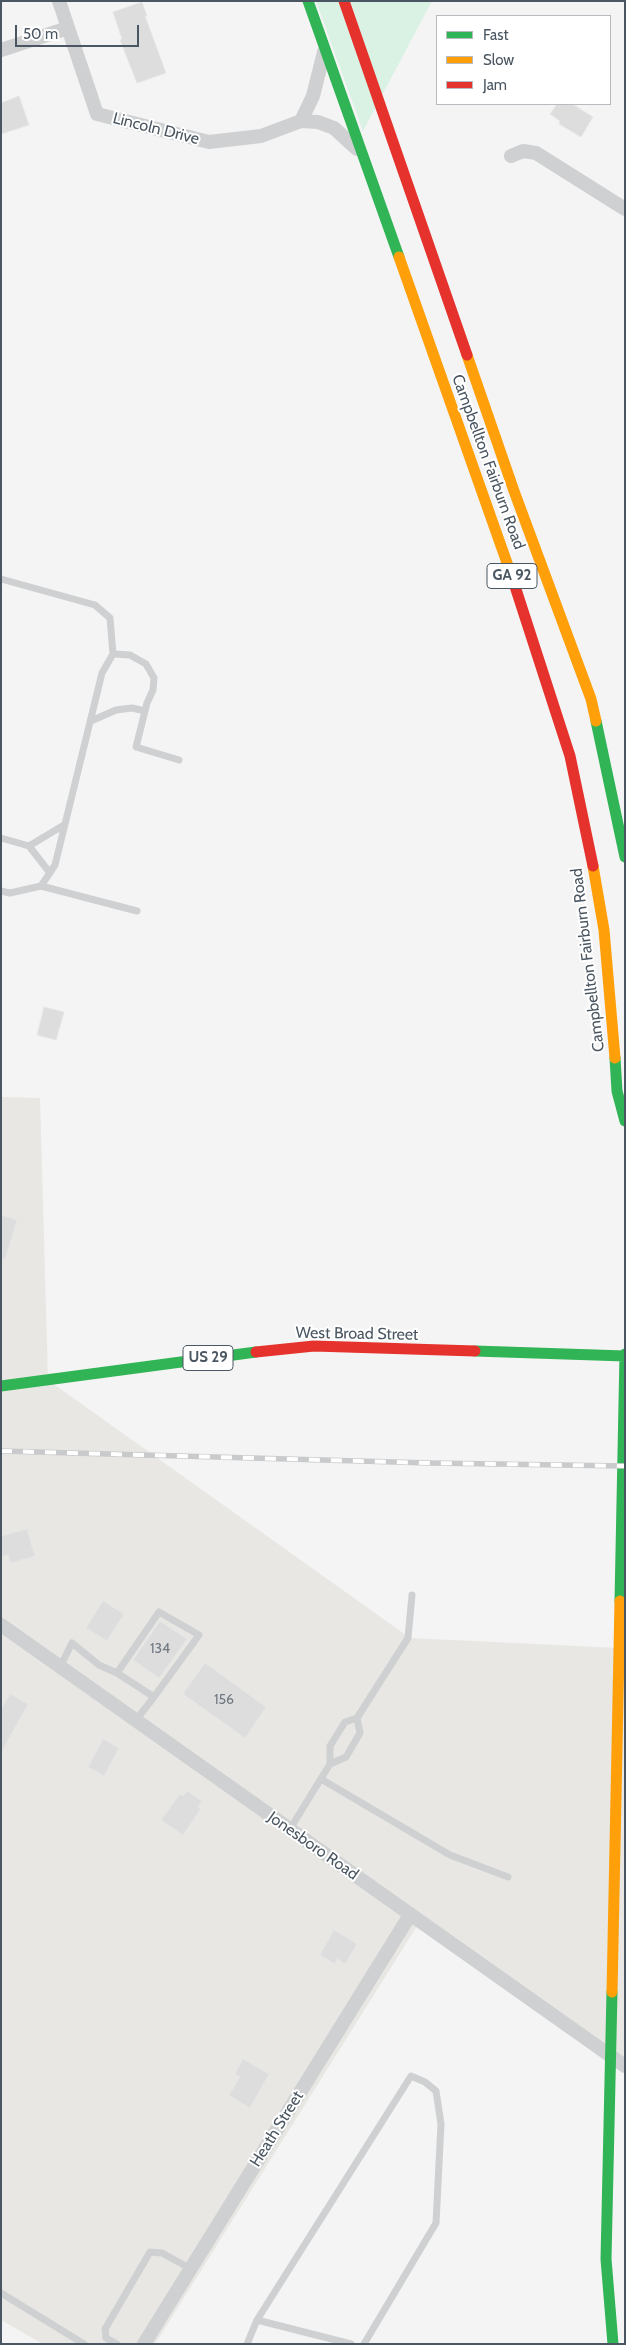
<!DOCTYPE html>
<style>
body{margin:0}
#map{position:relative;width:626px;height:2345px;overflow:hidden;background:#f4f4f4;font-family:Cabin,sans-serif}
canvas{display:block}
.frame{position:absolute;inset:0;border:2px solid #4a5661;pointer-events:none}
.legend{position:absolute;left:436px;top:15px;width:175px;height:90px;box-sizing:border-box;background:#fff;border:1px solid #b7bbc0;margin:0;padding:6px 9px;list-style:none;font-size:15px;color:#4a5661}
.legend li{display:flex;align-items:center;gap:10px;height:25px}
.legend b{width:25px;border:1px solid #b7bbc0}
.scale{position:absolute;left:15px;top:25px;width:124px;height:22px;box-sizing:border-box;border:2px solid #4a5661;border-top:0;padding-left:6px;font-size:15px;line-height:18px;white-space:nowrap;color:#4a5661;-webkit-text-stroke:4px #fff;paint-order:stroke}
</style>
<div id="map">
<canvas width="626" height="2345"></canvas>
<div class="frame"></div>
<ul class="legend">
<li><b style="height:6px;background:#30b455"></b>Fast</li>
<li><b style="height:6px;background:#ff9f0a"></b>Slow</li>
<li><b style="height:6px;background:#e5322d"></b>Jam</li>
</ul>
<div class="scale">50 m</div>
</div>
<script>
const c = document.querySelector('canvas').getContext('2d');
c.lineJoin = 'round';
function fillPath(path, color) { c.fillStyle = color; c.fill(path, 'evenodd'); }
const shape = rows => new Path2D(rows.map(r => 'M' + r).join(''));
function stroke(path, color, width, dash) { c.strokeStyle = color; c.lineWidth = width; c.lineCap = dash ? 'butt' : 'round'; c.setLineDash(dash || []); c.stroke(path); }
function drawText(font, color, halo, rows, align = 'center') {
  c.font = font + ' Cabin,sans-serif'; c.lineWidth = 4; c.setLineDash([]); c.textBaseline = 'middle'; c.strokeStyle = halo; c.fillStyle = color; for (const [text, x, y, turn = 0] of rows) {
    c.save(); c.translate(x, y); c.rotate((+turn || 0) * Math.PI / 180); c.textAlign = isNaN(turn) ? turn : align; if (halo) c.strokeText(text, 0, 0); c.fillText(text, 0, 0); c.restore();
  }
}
fillPath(shape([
 [1,1097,40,1098,48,1380,410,1638,619,1648,625,1534,625,2064,417,1926,155,2344,43,2344,1,2320]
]), '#e8e7e3');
fillPath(shape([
 [316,1,432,1,363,131]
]), '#d9f2e3');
const building = shape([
 [142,2,147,16,145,16,166,73,137,83,120,40,122,39,113,12,142,2],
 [19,96,29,125,1,134,1,103,19,96],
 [557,104,572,104,593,117,581,137,559,124,560,121,550,114,557,104],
 [44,1007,64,1012,56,1040,37,1035,44,1007],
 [1,1215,17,1220,5,1260,1,1259,1,1215],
 [27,1529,35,1556,11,1563,8,1555,1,1557,1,1536,27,1529],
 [103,1601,124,1614,107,1641,86,1628,103,1601],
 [160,1621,187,1639,159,1678,133,1660,160,1621],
 [205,1663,266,1707,245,1738,183,1694,205,1663],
 [10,1694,28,1704,1,1753,1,1709,10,1694],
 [103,1739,119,1748,104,1776,88,1767,103,1739],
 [187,1791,202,1801,198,1807,201,1809,183,1835,161,1820,180,1794,183,1796,187,1791],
 [334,1930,357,1944,345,1964,337,1959,335,1964,320,1955,334,1930],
 [243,2059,269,2074,250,2108,229,2095,240,2077,235,2074,243,2059]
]);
fillPath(building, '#ddddde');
stroke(building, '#e5e6e7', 1);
stroke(shape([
 [1,579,95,605,110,618,113,654],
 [91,721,116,710,132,708,145,711],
 [1,838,29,846,50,873],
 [29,846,64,825],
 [41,886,55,865,102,673,113,654,130,655,146,664,154,678,153,690,147,703,136,747,179,760],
 [1,891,10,893,41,886,137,911],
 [60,1667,72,1643,99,1665,117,1673],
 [136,1720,154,1697,117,1673,159,1612,199,1635,154,1697],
 [330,1764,346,1757,360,1733,357,1718],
 [321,1779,450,1855,508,1877],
 [290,1829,330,1764,330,1746,345,1722,357,1718,408,1638,412,1595],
 [1,2293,84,2344],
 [257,2320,351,2344],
 [117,2344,106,2338,105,2329,150,2252,162,2253,191,2269],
 [247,2344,257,2320,411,2076,425,2082,436,2091,441,2124,436,2223,364,2344]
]), '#ced0d2', 7);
stroke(shape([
 [59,1,97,114,209,142,261,136,301,121,318,122,334,128,357,149],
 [1,50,68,28],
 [301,121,313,96,324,52],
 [511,156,523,151,536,153,625,209],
 [1,1625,625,2066],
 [144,2344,410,1915]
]), '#ced0d2', 14);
stroke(shape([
 [308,1,399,257],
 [596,721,625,857],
 [615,1058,617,1091,625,1121],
 [475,1351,625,1356],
 [1,1386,256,1352],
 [620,1601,625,1354],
 [612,1992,606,2259,613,2344]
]), '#30b455', 11);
stroke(shape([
 [399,257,512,577],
 [467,355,514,491,591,699,596,721],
 [593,866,604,930,615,1058],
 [612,1992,620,1601]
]), '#ff9f0a', 11);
stroke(shape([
 [344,1,467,355],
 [512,577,570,756,593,866],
 [256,1352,314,1346,475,1351]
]), '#e5322d', 11);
const rail = shape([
 [1,1451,430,1463,625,1466]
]);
stroke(rail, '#c9cacc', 5.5);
stroke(rail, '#fff', 4, [11]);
drawText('14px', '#707881', null, [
 ["134",160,1649],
 ["156",224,1700]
]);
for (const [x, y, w] of [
 [512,576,50],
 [208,1358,50]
]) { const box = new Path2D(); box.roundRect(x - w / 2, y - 12.5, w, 25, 4); c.fillStyle = '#fff'; c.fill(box); stroke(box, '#4a5661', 1); }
drawText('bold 15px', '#4a5661', null, [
 ["GA 92",512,576],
 ["US 29",208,1358]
]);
drawText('16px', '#4a5661', '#fff', [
 ["Lincoln Drive",156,129,14],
 ["Campbellton Fairburn Road",488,462,70],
 ["Campbellton Fairburn Road",588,960,-97],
 ["West Broad Street",357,1334,1],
 ["Jonesboro Road",313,1846,35],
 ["Heath Street",277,2129,-58]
]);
</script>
